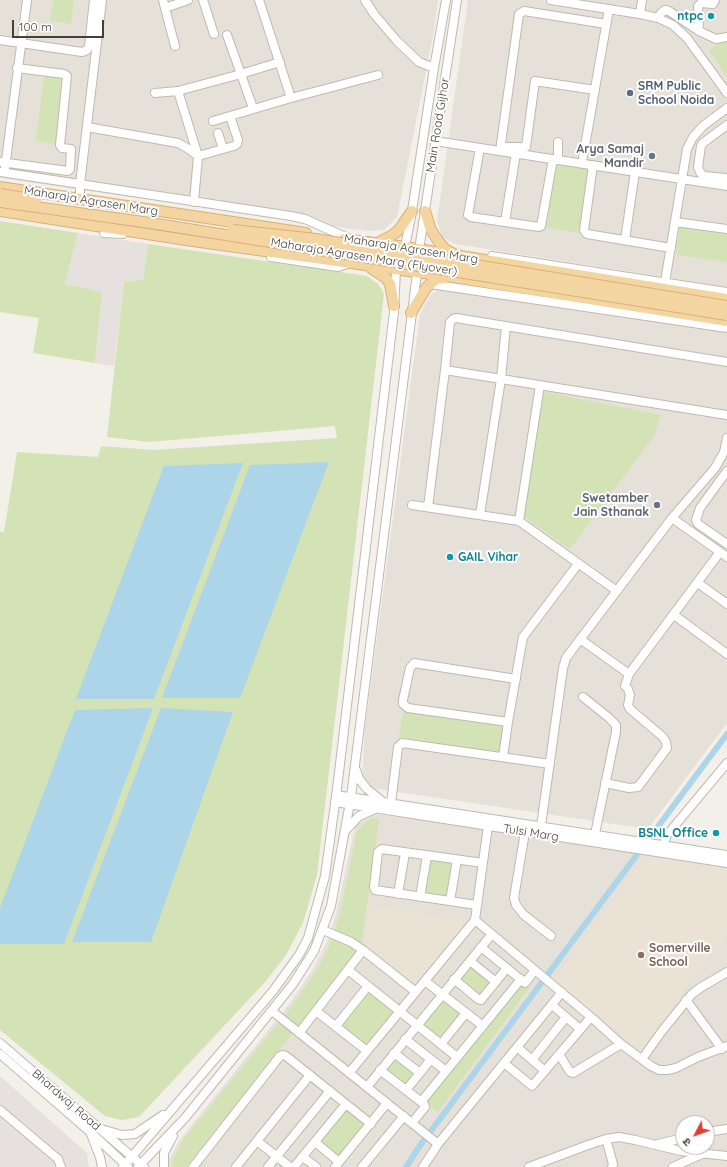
<!DOCTYPE html>
<meta charset="utf-8">
<style>
body{margin:0}
#map{position:relative;width:727px;height:1167px;overflow:hidden;background:#f3efe9;font-family:Quicksand,"Noto Sans Devanagari",sans-serif}
canvas{display:block}
.north{position:absolute;left:675px;top:1115px;width:40px;height:40px;box-sizing:border-box;background:#fff;border:1px solid #b5b2af;border-radius:50%;rotate:229deg;font-size:11px;font-weight:700;line-height:16px;text-align:center;color:#463f38}
.north::after{content:'';display:block;margin:auto;width:14px;height:18px;background:#e43b2f;clip-path:polygon(50% 0,100% 100%,50% 72%,0 100%)}
.scale{position:absolute;left:12px;top:20px;width:92px;height:18px;box-sizing:border-box;border:2px solid #463f38;border-top:0;padding-left:5px;font-size:12px;line-height:14px;white-space:nowrap;color:#463f38;-webkit-text-stroke:3px #fff;paint-order:stroke}
</style>
<div id="map">
<canvas width="727" height="1167"></canvas>
<div class="north">उ</div>
<div class="scale">100 m</div>
</div>
<script>
const c = document.querySelector('canvas').getContext('2d');
c.lineJoin = 'round';
function fillPath(path, color) { c.fillStyle = color; c.fill(path, 'evenodd'); }
const shape = rows => new Path2D(rows.map(r => 'M' + r).join(''));
function stroke(path, color, width, dash) { c.strokeStyle = color; c.lineWidth = width; c.lineCap = dash ? 'butt' : 'round'; c.setLineDash(dash || []); c.stroke(path); }
function drawText(font, color, halo, rows, align = 'center') {
  c.font = font + ' Quicksand,sans-serif'; c.lineWidth = 4; c.setLineDash([]); c.textBaseline = 'middle'; c.strokeStyle = halo; c.fillStyle = color; for (const [text, x, y, turn = 0] of rows) {
    c.save(); c.translate(x, y); c.rotate((+turn || 0) * Math.PI / 180); c.textAlign = isNaN(turn) ? turn : align; if (halo) c.strokeText(text, 0, 0); c.fillText(text, 0, 0); c.restore();
  }
}
fillPath(shape([
 [0,0,438,0,433,36,397,217,384,230,367,231,0,178],
 [468,0,727,0,727,287,455,244,442,236,437,221],
 [446,285,727,328,727,723,648,829,371,788,364,783,362,776,365,729,420,314,431,294],
 [368,813,603,845,727,864,727,1167,169,1167,169,1160,179,1141,290,1003,313,969,327,941,336,914,355,827,362,817],
 [683,1123,707,1123,707,1147,683,1147]
]), '#e6e1d8');
fillPath(shape([
 [78,233,148,244,143,281,124,282,114,366,95,363,102,292,65,284],
 [0,1076,87,1153,89,1167,0,1167]
]), '#e6e1de');
fillPath(shape([
 [648,854,727,867,727,931,641,1052,554,980],
 [370,906,469,922,416,987,364,946]
]), '#eae3d5');
fillPath(shape([
 [53,0,74,0,71,24,50,21],
 [727,37,727,77,709,51],
 [44,76,65,78,56,144,36,141],
 [555,163,589,168,580,233,547,228],
 [0,221,78,233,65,284,102,292,95,363,33,353,39,318,0,312],
 [679,227,727,234,727,262,676,255],
 [148,244,367,276,378,284,384,294,317,875,303,923,286,955,266,981,139,1117,122,1120,105,1116,0,1030,0,532,4,532,17,452,98,457,101,446,153,450,337,438,335,426,150,442,107,437,124,282,143,280],
 [544,392,661,415,654,436,570,549,523,516],
 [404,708,504,724,500,753,399,737],
 [371,818,379,819,361,948,298,1029,284,1017,317,970,330,944,340,913,357,832,363,824],
 [429,859,454,864,448,899,423,895],
 [470,963,494,983,481,999,456,979],
 [521,982,529,988,438,1112,424,1102],
 [368,989,396,1012,367,1049,338,1026],
 [442,996,464,1013,441,1043,419,1025],
 [279,1022,293,1033,186,1167,173,1167,172,1161,182,1141],
 [395,1054,418,1073,406,1089,382,1070],
 [346,1108,367,1125,339,1160,318,1142]
]), '#d3e3b6');
fillPath(shape([
 [329,462,240,698,162,698,250,465],
 [243,463,154,699,76,699,164,466],
 [153,708,64,944,0,944,0,908,75,710],
 [161,708,233,712,151,942,72,942]
]), '#acd5e9');
stroke(shape([
 [406,1167,419,1147,727,734]
]), '#acd5e9', 6);
const minor = shape([
 [163,0,165,8,188,0],
 [203,0,214,34],
 [365,0,374,14,397,41,419,62,434,68],
 [551,0,640,14,658,18,673,25,687,38,727,93],
 [165,8,175,46],
 [640,14,642,0],
 [658,18,661,13,665,10,669,11,699,31,716,39,727,37],
 [699,31,698,6,701,3,713,4,715,0],
 [227,35,253,108],
 [0,40,82,52,87,50,89,46,94,0],
 [178,91,198,156,194,202],
 [155,93,178,91,241,74,280,62],
 [291,98,378,75],
 [213,121,291,98,259,0],
 [727,125,703,143,701,146,698,167,700,172,703,176,727,178],
 [87,127,178,143,187,148,198,156,234,146,237,144,238,140,230,116],
 [218,133,223,149],
 [435,141,727,186],
 [558,142,558,160],
 [503,147,526,147,535,81,595,90],
 [480,148,468,215,471,217,539,227,541,226,553,159],
 [500,151,519,14,524,11,606,24],
 [583,157,609,9],
 [0,162,68,171,70,169,71,149,62,148,60,145,67,76,64,74,17,68],
 [593,165,584,230,585,232,587,234,671,248],
 [5,168,27,0],
 [0,172,291,216,305,219,350,239],
 [80,200,80,184,102,0],
 [505,222,516,153],
 [675,222,727,229],
 [104,233,123,234],
 [625,240,635,172],
 [405,247,412,211,434,68,446,0],
 [419,250,457,0],
 [492,256,727,292],
 [271,257,338,267,348,264],
 [430,284,727,328],
 [664,288,687,149,693,137,703,126,727,108],
 [445,370,727,415],
 [727,471,700,508,696,520,698,524,727,544],
 [412,505,519,521,617,591],
 [428,507,445,370,450,322,453,319,456,318,727,362],
 [480,515,501,379,506,326],
 [672,518,727,557],
 [519,521,540,385],
 [698,583,727,604],
 [674,615,727,654],
 [580,639,629,674,720,552],
 [583,697,608,717,616,725,616,732,595,834],
 [508,722,408,708,403,704,403,700,410,668,414,663,516,679],
 [503,757,508,722,523,637,578,564],
 [356,770,359,779,367,789,382,801],
 [605,783,629,788,638,787,667,748,666,742,663,737,630,709,628,705,630,695,628,689,625,686,629,674],
 [336,795,727,855],
 [335,802,727,863],
 [391,803,398,747,402,743,550,764],
 [541,826,563,668,566,658,672,518,715,468,724,452,727,438],
 [346,830,359,816,375,809],
 [525,832,514,898,516,905,524,915,551,936],
 [663,846,667,835,727,763],
 [398,894,405,853],
 [420,897,427,856],
 [450,901,457,860],
 [477,905,375,890,374,887,378,852,382,849,483,863],
 [475,920,591,1017,621,1044,651,1066,659,1070,667,1070,676,1068,698,1057,727,1046],
 [323,930,351,942,363,950],
 [481,947,525,983,535,970],
 [470,961,496,982],
 [348,970,457,1057],
 [454,979,478,999,481,1000,507,968],
 [425,981,483,1026],
 [686,1000,722,1049],
 [552,1005,580,1029],
 [272,1011,438,1144],
 [316,1011,367,1051],
 [336,1026,368,986],
 [299,1033,363,950,416,992],
 [405,1039,446,1071],
 [0,1043,144,1167],
 [441,1044,466,1013],
 [517,1047,545,1071],
 [394,1053,420,1073,406,1090],
 [0,1054,89,1131,128,1167],
 [559,1054,570,1072,573,1073,621,1044],
 [642,1059,662,1031,692,994,700,988,727,972],
 [532,1060,566,1017],
 [504,1063,532,1086,591,1017],
 [380,1070,424,1104,425,1107,412,1123],
 [349,1073,475,920,488,826],
 [420,1073,431,1059],
 [367,1087,492,934],
 [421,1102,521,979],
 [0,1110,58,1159,61,1167],
 [101,1129,122,1135,135,1134,163,1115],
 [707,1132,727,1129],
 [91,1134,100,1157,102,1167],
 [606,1139,613,1164,612,1167],
 [257,1141,290,1167],
 [315,1142,339,1162],
 [658,1144,683,1138],
 [303,1157,316,1167],
 [123,1167,273,991,299,955,308,938,325,876,337,789,394,312,396,270],
 [138,1167,185,1118,293,984,314,951,331,906,351,797,417,273],
 [164,1167,164,1153,173,1136],
 [193,1167,280,1056,283,1055,286,1056,371,1124],
 [236,1167,310,1075],
 [268,1167,330,1091],
 [294,1167,346,1104],
 [335,1167,387,1103],
 [362,1167,404,1116],
 [423,1167,438,1144,562,992],
 [529,1167,588,1145,606,1139,619,1137,635,1140,681,1151,727,1156],
 [673,1167,702,1154]
]);
const major = shape([
 [0,187,306,233],
 [0,211,186,240,452,277,727,321],
 [425,211,431,230,439,242,445,249,454,254],
 [344,239,405,247,727,299],
 [377,243,391,236,399,230,412,211],
 [371,268,386,278,390,284,394,306],
 [411,313,426,288,436,279,444,278]
]);
stroke(minor, '#c0b9b0', 10);
stroke(major, '#d8b173', 12);
stroke(minor, '#fff', 8);
stroke(major, '#f4d5a1', 10);
const majorBridge = shape([
 [0,194,36,200],
 [0,202,157,224,727,315],
 [233,230,316,239,727,306]
]);
stroke(majorBridge, '#d8b173', 12, []);
stroke(majorBridge, '#f4d5a1', 10);
for (const [x, y, r, color] of [
 [711,16,4,"#0f9aa8"],
 [630,93,4,"#5c6f8a"],
 [652,156,4,"#6b7280"],
 [657,505,4,"#6b7280"],
 [450,557,4,"#0f9aa8"],
 [716,833,4,"#0f9aa8"],
 [641,955,4,"#8d6e63"]
]) { const dot = new Path2D(); dot.arc(x, y, r, 0, 2 * Math.PI); c.fillStyle = color; c.fill(dot); stroke(dot, '#fff', 1.5); }
drawText('bold 12px', '#0d838f', '#fff', [
 ["ntpc",703,16],
 ["GAIL Vihar",458,557,"left"],
 ["BSNL Office",708,833]
], 'right');
drawText('bold 12px', '#4e5e75', '#fff', [
 ["SRM Public",638,86],
 ["School Noida",638,100]
], 'left');
drawText('12px', '#463f38', '#fff', [
 ["Main Road Gijhor",438,125,-81],
 ["Maharaja Agrasen Marg",91,201,9],
 ["Maharaja Agrasen Marg",411,249,9],
 ["Maharaja Agrasen Marg (Flyover)",364,257,9],
 ["Tulsi Marg",531,833,9],
 ["Bhardwaj Road",66,1100,41]
]);
drawText('bold 12px', '#5b616d', '#fff', [
 ["Arya Samaj",644,149],
 ["Mandir",644,163],
 ["Swetamber",649,498],
 ["Jain Sthanak",649,512]
], 'right');
drawText('bold 12px', '#785e54', '#fff', [
 ["Somerville",649,948],
 ["School",649,962]
], 'left');
</script>
